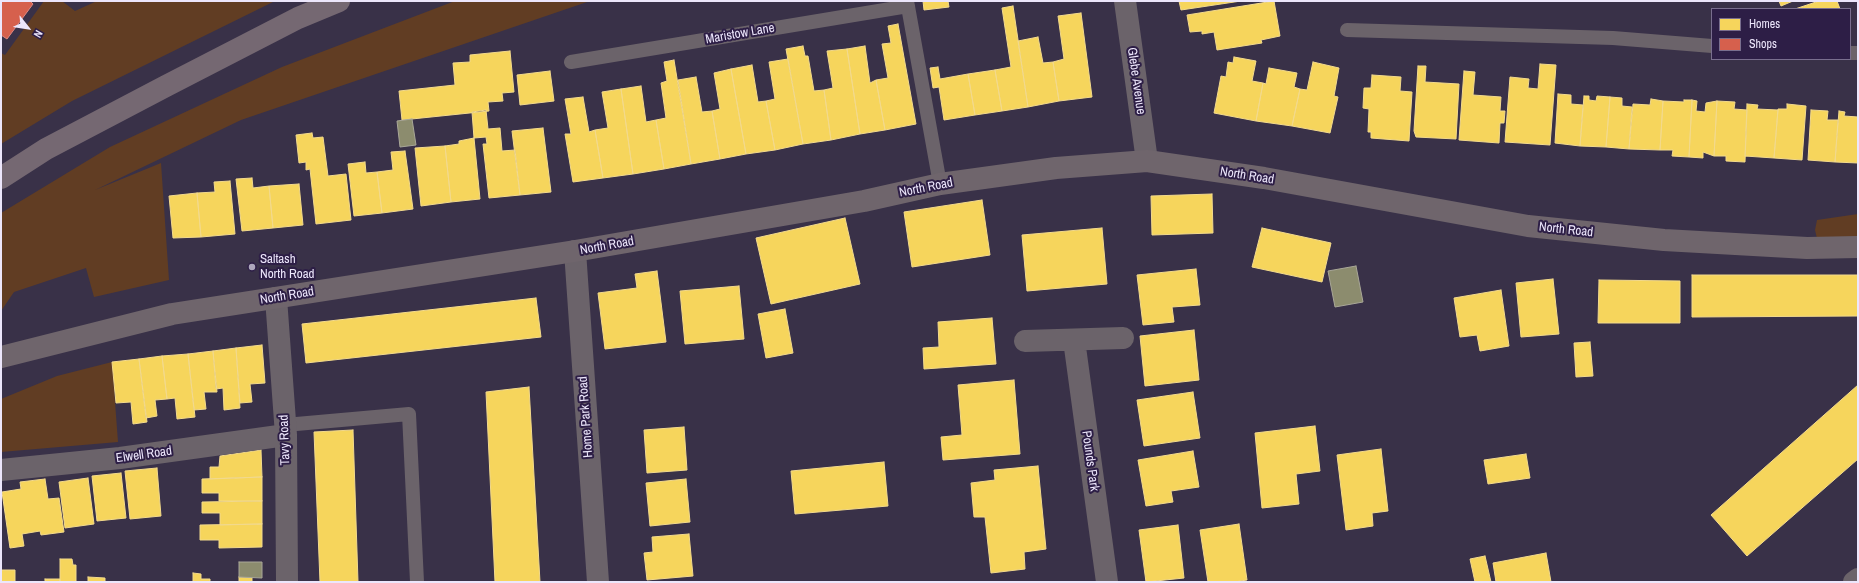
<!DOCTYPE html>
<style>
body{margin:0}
#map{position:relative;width:1859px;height:583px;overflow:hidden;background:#393148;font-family:"Archivo Narrow",sans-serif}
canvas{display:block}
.frame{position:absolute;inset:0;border:2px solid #ece6fb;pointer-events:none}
.legend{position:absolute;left:1711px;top:8px;width:140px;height:52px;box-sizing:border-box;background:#2d1e46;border:1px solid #796e8e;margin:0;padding:5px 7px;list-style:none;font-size:12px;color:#ece6fb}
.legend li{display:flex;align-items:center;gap:8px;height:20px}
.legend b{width:20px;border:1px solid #796e8e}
.north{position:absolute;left:8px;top:8px;width:40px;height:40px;-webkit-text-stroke:3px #2d1e46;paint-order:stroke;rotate:120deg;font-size:11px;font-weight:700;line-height:16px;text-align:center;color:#ece6fb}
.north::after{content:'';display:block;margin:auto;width:14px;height:18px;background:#ece6fb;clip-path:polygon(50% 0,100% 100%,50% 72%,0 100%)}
</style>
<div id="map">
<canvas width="1859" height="583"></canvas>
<div class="frame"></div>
<ul class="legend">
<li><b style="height:11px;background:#f6d55c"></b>Homes</li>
<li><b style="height:11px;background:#d6604d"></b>Shops</li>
</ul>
<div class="north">N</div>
</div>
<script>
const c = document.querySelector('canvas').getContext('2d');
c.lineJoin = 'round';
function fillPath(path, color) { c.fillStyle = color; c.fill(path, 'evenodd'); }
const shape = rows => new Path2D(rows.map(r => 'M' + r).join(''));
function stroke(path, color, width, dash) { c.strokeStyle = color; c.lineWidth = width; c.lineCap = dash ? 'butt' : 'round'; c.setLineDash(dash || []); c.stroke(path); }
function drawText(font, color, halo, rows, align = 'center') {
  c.font = font + ' "Archivo Narrow",sans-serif'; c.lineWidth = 4; c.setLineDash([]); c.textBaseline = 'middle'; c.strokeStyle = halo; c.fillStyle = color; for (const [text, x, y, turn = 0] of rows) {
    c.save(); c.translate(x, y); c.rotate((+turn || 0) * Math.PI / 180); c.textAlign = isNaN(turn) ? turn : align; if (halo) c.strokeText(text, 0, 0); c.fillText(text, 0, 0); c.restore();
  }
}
fillPath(shape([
 [44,1,62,1,75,11,97,1,275,1,72,101,1,144,1,53,5,55],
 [455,1,590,1,241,120,95,190,161,163,169,280,94,297,86,268,14,292,1,311,1,213,110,147,282,67],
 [1858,214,1858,247,1819,247,1815,230,1817,220],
 [112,362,118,442,1,452,1,399,57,376]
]), '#613d23');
const homes = shape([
 [923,1,948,1,949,7,924,10,923,1],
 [1179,1,1241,1,1181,10,1179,1],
 [1274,1,1280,36,1261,40,1262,43,1217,50,1214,32,1202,34,1202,31,1190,32,1187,15,1274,1],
 [1779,1,1793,1,1781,6,1779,1],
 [1819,1,1837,1,1840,9,1795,9,1819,1],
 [1013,6,1028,107,1002,111,995,70,1011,67,1002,8,1013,6],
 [1081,13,1092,97,1059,101,1053,62,1064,59,1058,16,1081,13],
 [898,24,916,124,885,130,876,80,888,78,882,44,891,43,888,26,898,24],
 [1038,37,1043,63,1053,62,1059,101,1028,107,1018,41,1038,37],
 [803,46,805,56,808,56,814,91,824,90,831,140,803,144,786,49,803,46],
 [865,46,870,83,876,80,885,130,860,134,847,49,865,46],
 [847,49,860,134,831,140,824,90,833,88,827,51,847,49],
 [510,51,514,92,502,93,503,101,488,102,489,111,402,120,399,91,455,85,453,63,470,62,470,55,510,51],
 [1234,57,1256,61,1252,81,1263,83,1256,121,1214,113,1221,76,1226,77,1228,62,1233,63,1234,57],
 [788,59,803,144,775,150,766,101,775,99,769,62,788,59],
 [674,60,691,164,664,169,656,120,666,118,661,83,667,81,664,62,674,60],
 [1313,62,1339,68,1334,96,1338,97,1330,133,1292,126,1300,89,1307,90,1313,62],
 [1540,64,1556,65,1550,145,1505,142,1510,77,1529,79,1528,88,1538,89,1540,64],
 [752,65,758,102,766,101,775,150,746,154,731,69,752,65],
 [1418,66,1426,66,1425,82,1459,84,1456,139,1416,137,1414,131,1418,66],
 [938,67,940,79,968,74,975,115,944,120,939,87,933,88,930,68,938,67],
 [1269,68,1297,73,1294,87,1300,89,1292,126,1256,121,1263,83,1266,84,1269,68],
 [731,69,746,154,720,159,712,111,720,109,714,73,731,69],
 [995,70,1002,111,975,115,968,74,995,70],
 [550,71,554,101,520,105,517,75,550,71],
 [1464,71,1475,72,1473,95,1501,97,1500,111,1505,111,1504,123,1500,123,1499,143,1459,140,1464,71],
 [1372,75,1401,77,1400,91,1412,92,1409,141,1371,138,1371,132,1368,132,1369,109,1363,108,1364,88,1371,88,1372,75],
 [696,77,702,112,712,111,720,159,691,164,678,80,696,77],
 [641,86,646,122,656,120,664,169,633,174,621,89,641,86],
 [621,89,633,174,603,178,595,130,608,128,602,92,621,89],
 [1558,94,1571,95,1571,104,1583,105,1580,146,1555,143,1558,94],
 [1584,96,1589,96,1589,100,1596,101,1597,96,1610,97,1606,147,1580,146,1584,96],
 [583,97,589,132,595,130,603,178,573,182,565,134,571,134,565,99,583,97],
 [1610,97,1622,98,1622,106,1632,107,1629,149,1606,147,1610,97],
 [1651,99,1663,101,1660,150,1629,149,1633,104,1650,105,1651,99],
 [1684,100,1692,100,1689,157,1672,156,1673,150,1660,150,1663,101,1684,102,1684,100],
 [1692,100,1697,101,1696,111,1705,112,1706,103,1717,101,1714,156,1703,152,1703,158,1689,157,1692,100],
 [1717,101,1735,102,1734,109,1747,110,1745,162,1726,161,1726,156,1714,156,1717,101],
 [1747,104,1758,105,1757,109,1778,110,1774,158,1745,156,1747,104],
 [1787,104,1806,106,1802,160,1774,158,1778,109,1787,109,1787,104],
 [486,110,488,129,500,128,502,151,515,150,520,195,489,198,483,144,487,144,486,137,474,138,472,112,486,110],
 [1811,110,1828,111,1827,120,1838,120,1835,162,1808,160,1811,110],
 [1839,111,1845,112,1844,116,1858,117,1858,163,1835,162,1839,111],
 [543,128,551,192,520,195,512,131,543,128],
 [312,133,313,138,323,137,328,176,346,174,351,220,316,224,310,169,306,170,306,162,299,163,296,135,312,133],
 [474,138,480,199,451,202,445,146,459,144,459,141,474,138],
 [445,146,451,202,421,206,415,148,445,146],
 [405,151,413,209,382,213,377,172,393,170,391,152,405,151],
 [365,162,366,173,377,172,382,213,354,216,348,164,365,162],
 [252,178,253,188,269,186,273,228,242,231,236,179,252,178],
 [230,181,235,234,201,237,197,193,215,192,214,182,230,181],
 [299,184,303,225,273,228,269,186,299,184],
 [197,193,201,237,173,238,169,196,197,193],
 [1212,194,1213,233,1152,235,1151,196,1212,194],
 [982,200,990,255,912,267,904,212,982,200],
 [845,218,860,284,771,304,756,238,845,218],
 [1102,228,1107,284,1027,291,1022,235,1102,228],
 [1262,228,1331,243,1322,282,1252,267,1262,228],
 [1196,269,1200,305,1172,307,1174,322,1143,325,1137,275,1196,269],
 [657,271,666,342,605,349,598,293,637,288,635,274,657,271],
 [1692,275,1858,275,1858,316,1692,317,1692,275],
 [1553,279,1559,334,1521,337,1516,283,1553,279],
 [1599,280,1680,281,1680,323,1598,323,1599,280],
 [739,286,744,339,685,344,680,291,739,286],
 [1501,290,1509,346,1480,351,1477,335,1460,337,1454,298,1501,290],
 [536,298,541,337,306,363,302,324,536,298],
 [785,309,793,353,766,358,758,314,785,309],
 [992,318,996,364,924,369,923,348,939,347,938,322,992,318],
 [1194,330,1199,380,1145,386,1140,336,1194,330],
 [1590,342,1593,376,1576,377,1574,343,1590,342],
 [262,345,265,383,250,384,252,402,240,403,236,348,262,345],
 [236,348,240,408,224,410,223,388,216,389,213,351,236,348],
 [213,351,217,392,204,392,206,409,194,410,188,354,213,351],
 [188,354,195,417,177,419,175,398,167,399,162,356,188,354],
 [162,356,167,399,155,400,157,416,146,418,139,359,162,356],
 [139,359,147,422,133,424,131,402,116,403,112,362,139,359],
 [1014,380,1020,454,943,460,941,437,962,435,958,385,1014,380],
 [1858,385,1858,459,1747,556,1711,515,1858,385],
 [529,387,540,582,495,582,486,392,529,387],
 [1193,392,1200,438,1144,446,1137,400,1193,392],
 [1315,426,1320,471,1296,474,1299,504,1262,508,1255,433,1315,426],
 [684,427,687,470,647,473,644,430,684,427],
 [353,430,358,582,320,582,314,432,353,430],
 [1381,449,1388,511,1372,513,1373,526,1346,530,1337,455,1381,449],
 [261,450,262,477,210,479,210,467,219,467,220,456,261,450],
 [1193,451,1199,487,1171,491,1173,502,1146,506,1138,460,1193,451],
 [1526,454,1530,478,1488,484,1484,460,1526,454],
 [884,462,888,506,795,514,791,471,884,462],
 [1038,466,1046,549,1024,552,1025,569,991,573,985,517,974,517,971,483,995,480,994,470,1038,466],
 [157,468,161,516,130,519,125,471,157,468],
 [121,473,126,518,97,521,92,476,121,473],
 [262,477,262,501,219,501,219,493,202,493,202,479,262,477],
 [88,478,94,524,65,528,59,482,88,478],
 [45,479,48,499,59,498,64,532,41,535,40,531,22,534,24,546,10,548,2,492,21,489,20,482,45,479],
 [686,479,690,522,650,526,646,483,686,479],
 [262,501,262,524,220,525,220,513,202,513,202,502,262,501],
 [262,524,262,547,219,548,219,540,200,540,200,525,262,524],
 [1239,524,1247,580,1234,582,1208,582,1200,530,1239,524],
 [1178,525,1184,578,1146,582,1139,530,1178,525],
 [689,534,693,576,647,580,644,553,653,552,652,537,689,534],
 [1546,553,1551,582,1496,582,1493,563,1546,553],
 [1485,556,1491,582,1475,582,1470,559,1485,556],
 [60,559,72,559,73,565,76,565,76,582,60,582,60,559],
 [1,570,15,570,15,582,1,582,1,570],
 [193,573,201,574,201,579,210,579,210,582,193,582,193,573],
 [88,577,105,578,105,582,88,582,88,577],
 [239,577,252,577,252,582,239,582,239,577],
 [45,579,60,579,60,582,45,582,45,579]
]);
fillPath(homes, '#f6d55c');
stroke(homes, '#f3da8c', 1);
const shops = shape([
 [1,1,30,1,33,4,7,39,1,35,1,1]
]);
fillPath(shops, '#d6604d');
stroke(shops, '#dd8881', 1);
const industry = shape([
 [412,119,416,145,400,147,397,121,412,119],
 [1356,266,1363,302,1335,307,1328,271,1356,266],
 [239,562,262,562,262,578,239,577,239,562]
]);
fillPath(industry, '#8c8c6e');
stroke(industry, '#a9a798', 1);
stroke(shape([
 [907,1,940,184],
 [1347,30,1613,38,1712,46],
 [1850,53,1858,53],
 [571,62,908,6],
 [285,425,409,414,417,582]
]), '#6b636a', 14);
stroke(shape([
 [1125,1,1147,161],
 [575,251,598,582],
 [276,298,286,435,287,582],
 [1074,340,1107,582],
 [1025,341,1123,338],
 [1,470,120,458,286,435],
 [1854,582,1858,579]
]), '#6b636a', 22);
stroke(shape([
 [1,357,172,314,575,251,864,201,940,184,1056,168,1147,161,1264,178,1528,226,1664,240,1807,248,1858,247]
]), '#6f656c', 22);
stroke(shape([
 [1,178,46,149,166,86,298,18,339,1]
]), '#756872', 22);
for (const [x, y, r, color] of [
 [252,267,4,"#ada7bc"]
]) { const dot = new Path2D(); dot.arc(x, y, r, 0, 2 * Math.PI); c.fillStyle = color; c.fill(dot); stroke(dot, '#2d1e46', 1.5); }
drawText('13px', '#ece6fb', '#2d1e46', [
 ["Maristow Lane",740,34,-10],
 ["Glebe Avenue",1136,81,82],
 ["North Road",1247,176,9],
 ["North Road",926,188,-11],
 ["North Road",1566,230,6],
 ["North Road",607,246,-10],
 ["North Road",287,296,-9],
 ["Home Park Road",586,417,-94],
 ["Tavy Road",285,440,-92],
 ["Elwell Road",144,455,-8],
 ["Pounds Park",1090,461,82]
]);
drawText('13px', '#ece6fb', '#2d1e46', [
 ["Saltash",260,260],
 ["North Road",260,275]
], 'left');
</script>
